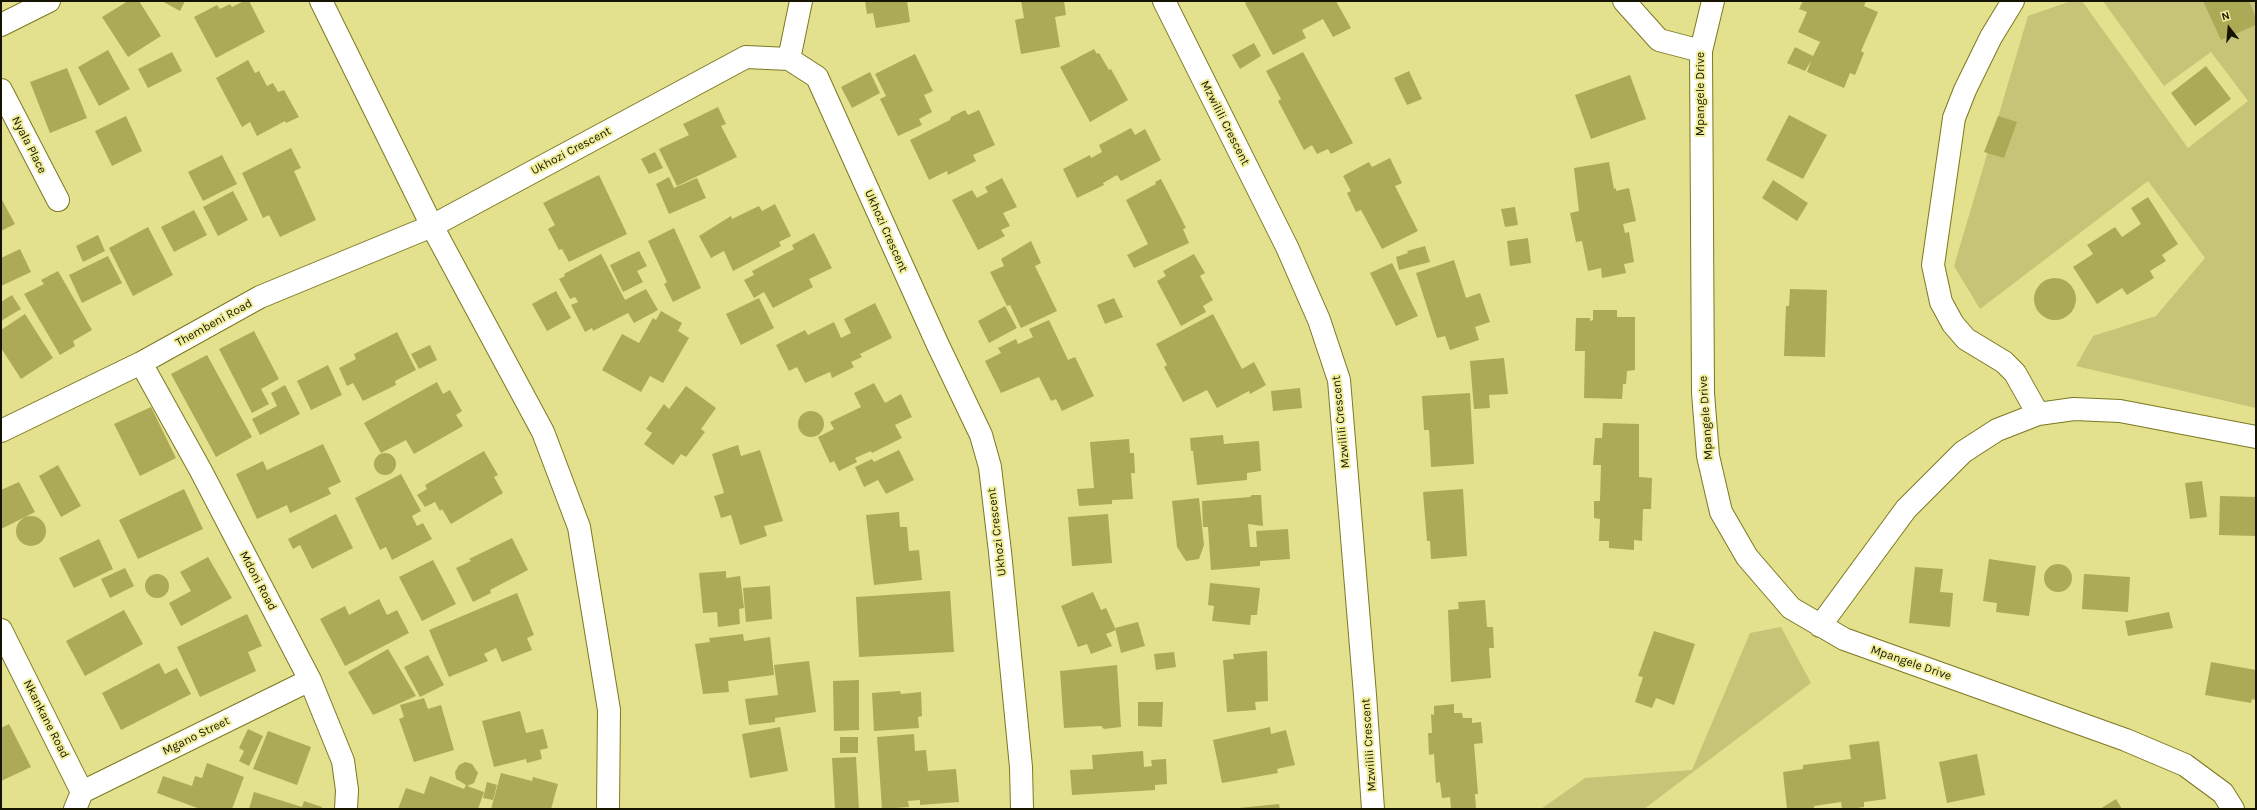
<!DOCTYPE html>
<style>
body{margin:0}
#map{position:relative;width:2257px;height:810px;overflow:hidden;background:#e3e18d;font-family:Karla,sans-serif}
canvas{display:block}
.frame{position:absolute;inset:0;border:2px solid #151400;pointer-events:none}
.north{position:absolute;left:2209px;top:8px;width:40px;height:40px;-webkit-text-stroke:3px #f0ee9a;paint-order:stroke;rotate:344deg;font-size:11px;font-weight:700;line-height:16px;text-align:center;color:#151400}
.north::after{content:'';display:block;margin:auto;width:14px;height:18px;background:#151400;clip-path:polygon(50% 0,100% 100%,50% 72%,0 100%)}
</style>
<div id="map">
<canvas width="2257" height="810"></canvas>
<div class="frame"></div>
<div class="north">N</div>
</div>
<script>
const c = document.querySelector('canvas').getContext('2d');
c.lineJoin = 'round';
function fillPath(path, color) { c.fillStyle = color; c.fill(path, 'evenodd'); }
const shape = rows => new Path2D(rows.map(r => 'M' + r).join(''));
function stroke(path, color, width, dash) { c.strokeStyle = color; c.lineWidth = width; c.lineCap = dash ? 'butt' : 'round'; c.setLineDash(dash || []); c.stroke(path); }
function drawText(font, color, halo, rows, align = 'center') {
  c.font = font + ' Karla,sans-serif'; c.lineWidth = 4; c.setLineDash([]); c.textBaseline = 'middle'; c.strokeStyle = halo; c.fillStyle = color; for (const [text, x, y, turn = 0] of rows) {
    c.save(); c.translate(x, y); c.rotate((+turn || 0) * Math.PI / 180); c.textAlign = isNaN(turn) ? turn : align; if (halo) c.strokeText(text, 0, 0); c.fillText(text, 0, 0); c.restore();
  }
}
fillPath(shape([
 [2071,1,2082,1,2188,148,2248,101,2211,52,2164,86,2103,1,2256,1,2256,408,2076,366,2093,336,2156,316,2205,258,2148,181,1980,309,1954,266,2028,16],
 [1781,627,1811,683,1644,809,1541,809,1585,778,1692,770,1750,633]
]), '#c6c476');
fillPath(shape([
 [128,1,139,1,161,36,128,57,102,17],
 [162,1,185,1,180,11],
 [244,1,249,1,265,32,216,58,194,17,217,5,220,9,230,4,232,7],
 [865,1,907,1,910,22,876,28,873,13,867,14],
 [1021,1,1064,1,1066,15,1055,17,1060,47,1021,54,1015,20,1024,18],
 [1248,1,1336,1,1351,28,1333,37,1323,19,1302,30,1306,38,1273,55,1245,3],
 [1803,1,1866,1,1864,6,1878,12,1861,51,1864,53,1855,75,1850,73,1844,88,1807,72,1811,61,1805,71,1787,63,1795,47,1813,56,1820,42,1798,32,1807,12,1799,9],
 [2203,1,2249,1,2256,18,2256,25,2221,40],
 [1254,43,1261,56,1240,69,1232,55],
 [1094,49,1097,54,1099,53,1109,70,1111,69,1128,100,1090,122,1060,67],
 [108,50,130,89,99,106,78,67],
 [172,52,182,71,148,88,138,69],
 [1303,52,1353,143,1331,154,1328,149,1317,154,1312,145,1304,150,1278,101,1281,99,1266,71],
 [915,54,933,91,924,95,932,112,919,119,922,125,898,136,880,99,886,96,875,74],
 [248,60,255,73,259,71,267,86,273,83,278,92,284,90,299,117,286,123,285,121,257,136,250,122,242,127,216,78],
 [2206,66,2231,99,2195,126,2171,93],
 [67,68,87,118,50,133,30,82],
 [1409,71,1422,99,1407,105,1394,78],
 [870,72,880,93,852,108,841,87],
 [1630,75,1646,119,1591,139,1575,95],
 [718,107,726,124,721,126,737,157,677,186,659,149,689,135,683,124],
 [965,110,968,115,979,110,995,145,973,155,976,161,948,175,947,171,929,180,910,140,950,120,951,117],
 [1789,115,1827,135,1803,179,1766,160],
 [126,116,142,151,112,166,95,131],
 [1998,116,2017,122,2004,158,1984,152],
 [1131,128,1135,135,1145,129,1161,160,1121,181,1117,175,1103,183,1104,185,1077,198,1063,169,1090,155,1091,158,1102,152,1099,145],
 [291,148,301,168,294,171,316,220,280,237,269,215,263,218,242,173],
 [655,152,663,168,649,174,641,159],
 [222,155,237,184,203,201,188,172],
 [1390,158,1402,183,1395,186,1418,231,1382,249,1361,210,1356,212,1347,193,1351,191,1343,176,1369,162,1372,167],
 [1609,162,1614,189,1616,188,1616,191,1629,188,1636,221,1623,224,1625,233,1629,232,1634,262,1624,264,1626,273,1602,278,1601,268,1588,271,1582,241,1576,242,1570,213,1579,211,1574,168],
 [599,175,627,234,569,262,562,249,559,250,548,229,555,225,543,203],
 [669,177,674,188,697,178,706,198,669,214,656,184],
 [1002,178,1017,207,1003,213,1010,226,1001,230,1005,236,978,250,952,200,972,190,977,198,988,192,985,187],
 [1161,179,1186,228,1183,229,1189,243,1134,268,1127,255,1148,244,1126,200,1156,184,1155,182],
 [1773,180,1808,203,1797,221,1762,198],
 [233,191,248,220,218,236,203,207],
 [2148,197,2178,244,2162,255,2166,261,2150,271,2154,278,2127,295,2122,288,2097,304,2073,267,2093,254,2087,245,2115,227,2122,237,2141,224,2131,208],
 [1,198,15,224,1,231],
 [775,204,791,236,779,242,781,246,733,271,724,251,711,258,699,236,731,216,732,219,759,206,762,211],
 [1515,207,1518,225,1505,227,1501,209],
 [194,210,207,235,174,252,161,227],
 [148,227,173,275,133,296,109,248],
 [674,228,701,288,673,302,664,284,667,282,648,241],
 [814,233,832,268,809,279,813,287,773,308,764,292,754,298,744,280,754,275,752,271,794,249,792,245],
 [98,235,105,251,83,262,76,246],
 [1528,238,1531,263,1510,266,1507,241],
 [1031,241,1041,263,1035,266,1057,311,1021,328,1010,305,1007,306,990,272,1004,266,1001,259],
 [1425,246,1430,262,1399,270,1396,257,1408,253,1407,251],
 [20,249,31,272,1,286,1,258],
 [639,251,647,266,637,271,643,282,623,292,610,265],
 [601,254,625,300,646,289,658,310,634,323,628,313,593,331,592,328,585,332,571,305,578,302,575,297,570,299,559,279,565,276,564,274],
 [1194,254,1205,273,1200,276,1213,300,1203,306,1206,312,1181,326,1157,281,1166,276,1163,271],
 [108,256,122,283,82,303,69,275],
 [1454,260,1466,298,1480,293,1490,322,1475,327,1479,340,1450,350,1445,336,1437,338,1416,273],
 [1392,263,1418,316,1396,326,1370,273],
 [58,271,92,330,73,341,75,346,60,355,24,294,44,284,41,280],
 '2034 299a21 21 0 1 1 42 0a21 21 0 1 1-42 0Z',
 [1790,289,1827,290,1825,357,1784,356,1786,306,1789,306],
 [556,291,571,318,547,331,532,304],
 [12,295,21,309,1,321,1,302],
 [759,298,774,328,741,345,726,314],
 [1114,298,1123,317,1105,324,1097,305],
 [875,303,892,338,860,354,862,357,851,362,854,367,832,378,830,372,805,383,797,367,789,371,776,345,805,330,808,335,834,322,841,338,851,333,844,319],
 [1005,306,1017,328,989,343,978,321],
 [1593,310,1617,310,1617,317,1635,317,1635,370,1627,371,1626,384,1623,384,1622,399,1584,398,1585,351,1575,351,1576,318,1590,318,1590,321,1593,320],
 [661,311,682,323,678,331,689,338,663,383,650,376,641,392,602,370,622,334,639,343,653,318,656,320],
 [25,314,53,358,21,379,1,348,1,330],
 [1213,314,1242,369,1254,362,1266,385,1250,394,1249,391,1217,408,1207,390,1183,402,1164,367,1167,365,1156,344],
 [1049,320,1068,360,1075,357,1094,396,1062,411,1056,399,1051,401,1039,377,1001,393,985,361,1001,353,998,348,1016,339,1018,344,1033,337,1029,329],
 [254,331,279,379,261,389,269,404,252,413,219,349],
 [397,332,416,370,395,381,396,385,363,401,353,383,347,386,339,368,356,359,354,354],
 [430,345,437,360,419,369,411,354],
 [207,355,252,437,216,457,171,374],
 [1504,358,1508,394,1489,395,1490,408,1474,409,1470,361],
 [328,365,342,395,311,410,297,381],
 [437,382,443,394,450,390,462,411,456,415,463,426,414,454,406,440,381,453,364,423],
 [874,383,885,403,901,394,912,417,895,425,902,438,872,453,871,451,855,458,857,462,839,471,834,461,830,463,818,437,834,429,830,422,861,407,854,393],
 [285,385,300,414,260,435,252,419,277,406,271,393],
 [686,386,716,408,701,429,705,432,686,457,681,454,673,465,644,444,652,433,646,429,664,404,669,409],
 [1300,388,1302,408,1273,411,1271,391],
 [1470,393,1474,464,1431,467,1429,430,1424,430,1422,396],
 [151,407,176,458,140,476,114,424],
 '798 424a13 13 0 1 1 26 0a13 13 0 1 1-26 0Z',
 [1603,423,1639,424,1639,477,1652,478,1651,509,1643,509,1642,541,1634,540,1634,550,1609,548,1609,541,1599,541,1600,519,1594,518,1594,501,1600,501,1601,465,1593,465,1595,438,1602,438],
 [1223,435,1224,444,1259,441,1261,471,1247,473,1247,480,1197,485,1193,451,1191,451,1190,438],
 [1129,439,1130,453,1134,453,1135,473,1131,473,1133,499,1112,500,1112,504,1079,506,1077,489,1094,488,1090,442],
 [323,444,341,482,328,488,331,494,290,513,287,505,257,519,236,474,263,461,267,470],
 [738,445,741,456,760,450,783,521,764,526,767,536,740,545,731,515,721,518,714,496,724,493,712,454],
 [899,450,914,480,886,494,878,480,864,487,855,467,872,459,874,462],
 [484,451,498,475,494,477,503,493,451,524,442,509,440,511,435,502,425,507,417,495,427,489,425,485],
 '374 464a11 11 0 1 1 22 0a11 11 0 1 1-22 0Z',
 [58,465,81,506,61,517,39,476],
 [401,474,421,511,412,516,417,526,423,523,432,539,392,560,386,547,380,550,355,498],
 [2202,481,2207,517,2190,519,2185,483],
 [19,482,35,512,1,529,1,490],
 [184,489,203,529,138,559,119,520],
 [1463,489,1467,556,1431,559,1430,541,1427,541,1423,492],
 [1252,495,1261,495,1263,526,1248,524,1250,547,1257,547,1256,531,1288,529,1290,559,1260,561,1260,566,1211,570,1208,527,1203,527,1202,501,1250,497],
 [2220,496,2256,497,2256,536,2219,535],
 [1199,498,1204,545,1199,559,1186,561,1177,547,1172,501],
 [899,512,900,527,907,527,909,551,919,550,922,580,874,585,866,515],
 [336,514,353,548,312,569,300,545,293,549,288,539],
 [1108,514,1112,563,1072,566,1068,517],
 '16 531a15 15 0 1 1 30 0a15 15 0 1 1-30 0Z',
 [512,538,528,570,490,590,491,593,473,602,456,568,471,561,469,559],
 [99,539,113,569,74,588,59,558],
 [208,557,232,598,181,626,169,603,191,591,180,572],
 [1989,559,2036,566,2029,616,1996,612,1997,603,1983,601],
 [433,560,456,604,422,621,399,577],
 '2044 578a14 14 0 1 1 28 0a14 14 0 1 1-28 0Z',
 [1915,567,1943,569,1940,592,1953,593,1950,627,1909,623],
 [125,568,134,586,110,598,101,579],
 [726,571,726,578,740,576,744,608,739,609,740,624,718,627,717,612,703,613,699,573],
 '145 586a12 12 0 1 1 24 0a12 12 0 1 1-24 0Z',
 [2084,574,2130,577,2128,612,2082,609],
 [1210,583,1260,588,1257,615,1251,615,1250,625,1212,621,1214,606,1208,605],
 [770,586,772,619,746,622,743,588],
 [950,591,954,652,859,657,856,597],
 [1093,592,1101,610,1106,608,1116,630,1106,634,1112,646,1091,654,1087,644,1078,647,1061,606],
 [517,593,534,635,527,638,532,650,502,662,496,648,484,654,488,661,449,677,429,630],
 [379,599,387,615,397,610,409,633,345,666,320,619,345,606,349,615],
 [1485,600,1487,627,1493,627,1494,648,1489,648,1491,678,1451,682,1448,610,1459,609,1458,602],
 [124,610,143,644,85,676,66,641],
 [2169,612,2173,628,2128,636,2125,621],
 [247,614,262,646,248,652,256,671,200,697,177,647],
 [1138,622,1145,646,1121,653,1115,628],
 [1654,631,1695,644,1674,705,1656,698,1652,708,1635,702,1643,677,1638,676],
 [743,634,744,641,770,637,774,675,728,681,729,692,703,694,695,644,710,642,709,638],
 [388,649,416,696,373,715,348,672],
 [1267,651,1268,701,1255,702,1256,710,1227,712,1223,660,1234,659,1233,654],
 [1174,652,1176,667,1156,670,1154,654],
 [428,655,444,685,420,697,404,667],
 [809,661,816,712,775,718,775,722,749,725,745,699,778,695,774,665],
 [2211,662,2256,670,2256,700,2252,699,2251,703,2205,695],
 [159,663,165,674,177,668,191,694,121,730,102,693],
 [1117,665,1121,727,1104,729,1101,726,1064,728,1060,671],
 [859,680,859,730,834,731,833,681],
 [900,691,901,694,921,692,922,716,918,717,919,728,874,731,872,693],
 [424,698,428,709,441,705,454,750,414,762,399,719,404,717,400,705],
 [1138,702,1163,702,1162,727,1138,726],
 [1454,704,1454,713,1462,713,1463,718,1472,718,1472,723,1481,722,1483,743,1474,744,1478,794,1475,794,1476,809,1451,809,1450,797,1442,798,1440,782,1436,783,1434,754,1429,755,1428,733,1432,733,1431,714,1434,715,1434,706],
 [520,711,526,733,543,729,548,748,540,750,542,759,527,763,526,759,494,767,482,721],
 [9,724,31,767,1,781,1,728],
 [780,727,788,771,750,778,742,734],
 [1270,727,1271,734,1286,730,1295,765,1277,769,1278,773,1222,783,1213,740],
 [248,729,263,736,249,766,239,761,244,751,239,748],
 [268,731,311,747,297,785,253,769],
 [914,734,915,751,926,750,928,771,956,769,959,802,920,805,920,800,908,801,909,807,882,809,877,737],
 [840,737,858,737,858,753,840,753],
 [1879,741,1886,799,1864,802,1864,807,1850,809,1842,809,1841,802,1814,806,1814,809,1787,809,1783,772,1803,769,1803,765,1851,759,1849,745],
 [1143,751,1144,767,1152,766,1151,760,1166,759,1167,784,1155,785,1155,790,1072,795,1070,770,1093,769,1092,755],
 [1977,754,1985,795,1947,803,1939,762],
 [856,757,859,809,835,809,832,758],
 [465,762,472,764,478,773,474,783,467,786,484,792,478,809,398,809,406,788,424,794,430,776,464,789,466,785,456,779,455,772,459,765],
 [207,763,244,777,232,809,200,809,157,793,163,776,192,786,195,776,202,778],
 [501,773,532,781,533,777,558,784,551,809,491,809],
 [487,782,497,785,493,800,483,798],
 [254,792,302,807,304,801,322,807,321,809,249,809],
 [2116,799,2122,809,2100,809],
 [1279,804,1280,809,1239,809,1239,808]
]), '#acaa57');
const minor = shape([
 [1164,1,1287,247,1319,320,1339,380,1365,695,1373,809],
 [1624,1,1659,40,1701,51],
 [1713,1,1701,51,1703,393,1708,456,1721,512,1747,557,1791,608,1844,639,2126,740,2185,765,2223,793,2233,809],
 [2013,1,1991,37,1965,90,1954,118,1933,265,1941,302,1953,324,1966,339,2004,362,2015,373,2038,414],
 [1,25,49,1],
 [789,59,801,1],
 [1,90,58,200],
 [141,363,201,471,310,680,343,761,347,790,346,809],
 [1,431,141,363,260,297,432,226,746,57,789,59,817,77,937,343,981,435,990,467,1000,552,1021,767,1022,809],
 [1820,626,1906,509,1963,452,1997,430,2038,414,2074,409,2120,411,2256,437],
 [1,630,82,792,75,809],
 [82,792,310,680]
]);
const tertiary = shape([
 [321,1,432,226,543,432,579,527,609,710,608,809]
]);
stroke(minor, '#7c7822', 24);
stroke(tertiary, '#7c7822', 24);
stroke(minor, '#fff', 22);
stroke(tertiary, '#fff', 22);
drawText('12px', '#151400', '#f0ee9a', [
 ["Mpangele Drive",1701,94,-90],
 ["Mzwilili Crescent",1225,123,63],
 ["Nyala Place",29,145,63],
 ["Ukhozi Crescent",571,151,-28],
 ["Ukhozi Crescent",886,231,66],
 ["Thembeni Road",214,323,-29],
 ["Mpangele Drive",1706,418,-94],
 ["Mzwilili Crescent",1341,422,-96],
 ["Ukhozi Crescent",997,532,-97],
 ["Mdoni Road",258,581,62],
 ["Mpangele Drive",1911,663,19],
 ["Nkankane Road",46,719,63],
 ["Mgano Street",196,736,-26],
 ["Mzwilili Crescent",1369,745,-94]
]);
</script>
